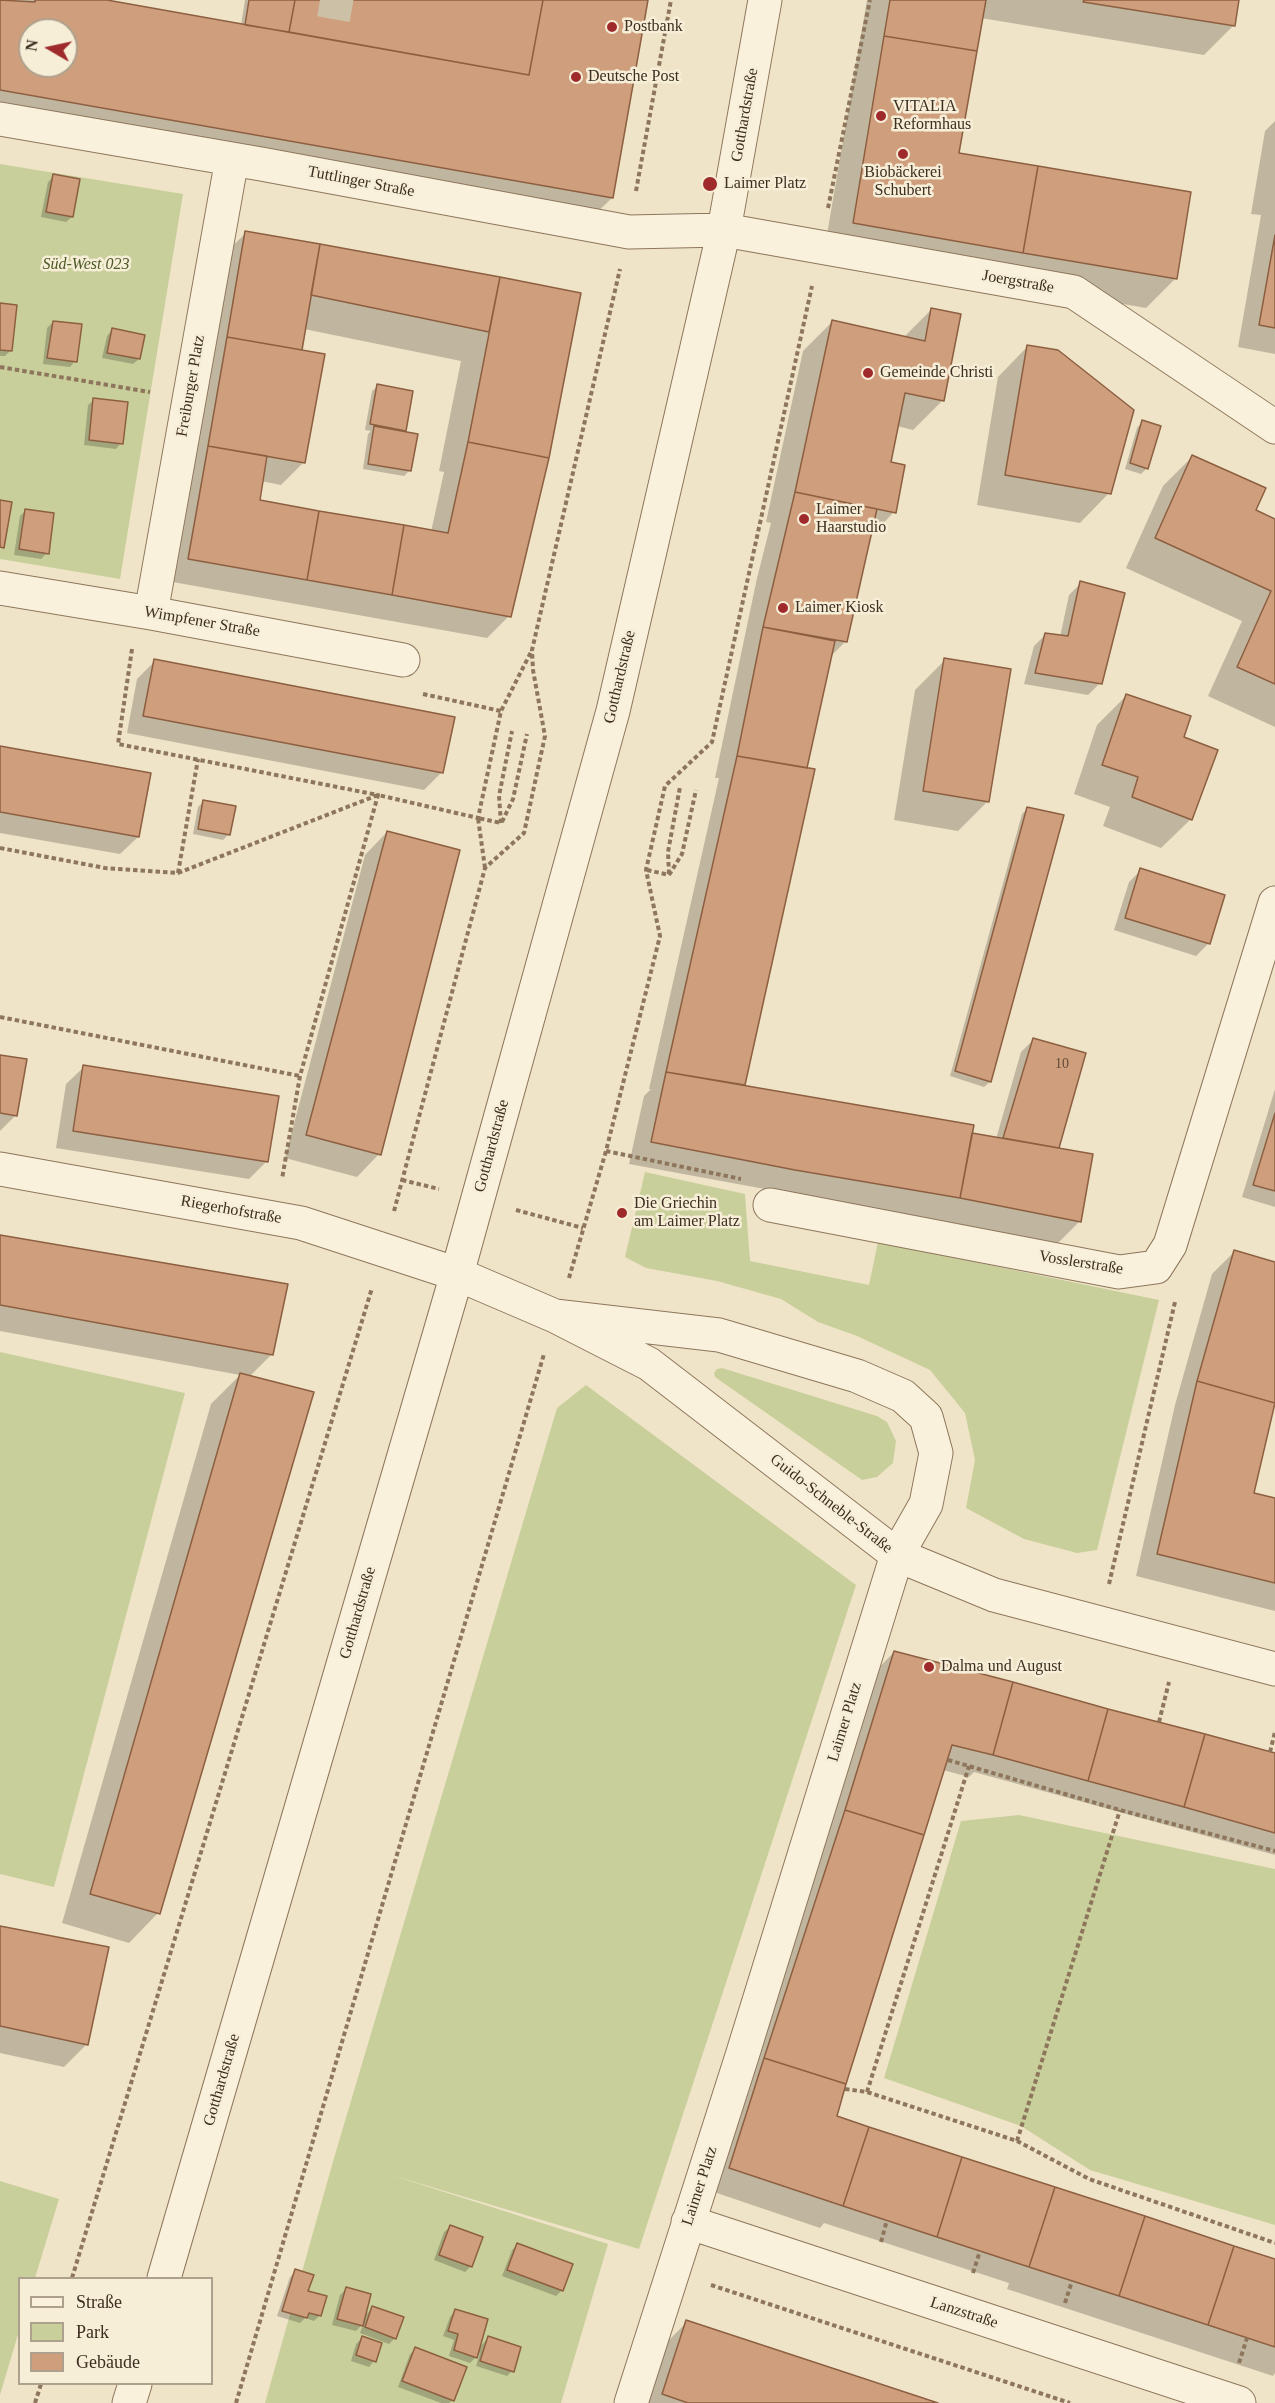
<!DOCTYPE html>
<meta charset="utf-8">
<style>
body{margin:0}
#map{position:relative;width:1275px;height:2403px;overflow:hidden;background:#f0e4c8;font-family:"Times New Roman",serif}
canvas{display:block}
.legend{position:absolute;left:18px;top:2277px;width:195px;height:108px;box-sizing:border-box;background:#f7eed8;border:2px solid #ada18e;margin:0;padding:8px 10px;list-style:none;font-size:18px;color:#3d2e20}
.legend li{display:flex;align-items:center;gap:12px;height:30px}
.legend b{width:30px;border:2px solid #ada18e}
.north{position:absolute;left:18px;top:18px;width:60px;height:60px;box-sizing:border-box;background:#f7eed8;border:2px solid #ada18e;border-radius:50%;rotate:279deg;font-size:16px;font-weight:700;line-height:24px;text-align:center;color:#3d2e20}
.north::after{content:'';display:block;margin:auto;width:21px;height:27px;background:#9e2a2b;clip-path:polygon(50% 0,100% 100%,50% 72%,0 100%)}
</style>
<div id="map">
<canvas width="1275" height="2403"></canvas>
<ul class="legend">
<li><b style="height:8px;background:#faf1dc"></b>Straße</li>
<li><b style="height:16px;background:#c9cf9b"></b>Park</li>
<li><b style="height:16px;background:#cf9f7d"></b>Gebäude</li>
</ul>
<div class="north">N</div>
</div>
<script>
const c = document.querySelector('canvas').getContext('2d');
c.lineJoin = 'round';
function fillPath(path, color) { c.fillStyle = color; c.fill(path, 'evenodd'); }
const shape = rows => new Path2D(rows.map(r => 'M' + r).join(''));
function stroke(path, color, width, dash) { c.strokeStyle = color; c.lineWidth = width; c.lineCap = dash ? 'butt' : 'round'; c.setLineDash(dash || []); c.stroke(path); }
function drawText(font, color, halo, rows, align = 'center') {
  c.font = font + ' "Times New Roman",serif'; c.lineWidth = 5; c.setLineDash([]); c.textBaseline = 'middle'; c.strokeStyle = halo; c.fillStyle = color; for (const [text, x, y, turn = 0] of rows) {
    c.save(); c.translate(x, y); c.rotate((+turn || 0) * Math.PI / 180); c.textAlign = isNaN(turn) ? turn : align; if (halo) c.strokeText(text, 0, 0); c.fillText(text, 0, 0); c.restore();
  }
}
fillPath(shape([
 [0,164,183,194,120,579,0,559],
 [645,1172,745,1194,750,1261,869,1285,878,1242,1159,1300,1097,1550,1077,1553,1024,1539,966,1508,975,1460,965,1413,930,1370,857,1336,818,1322,781,1299,717,1281,646,1268,625,1257],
 [0,1352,185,1393,54,1887,0,1874],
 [722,1368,877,1416,887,1422,896,1441,893,1463,877,1477,862,1480,715,1377,714,1373,717,1369],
 [586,1385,856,1585,639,2249,391,2175,608,2244,561,2403,265,2403,334,2158,557,1408],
 [1019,1815,1275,1869,1275,2225,1090,2170,1021,2126,884,2078,961,1821],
 [0,2181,59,2199,35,2278,20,2278,19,2331,0,2395]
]), '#c9cf9b');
fillPath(shape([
 [0,0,99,0,241,25,245,0,646,0,612,198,589,220,0,116],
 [30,30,66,30,66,66,30,66],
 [867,0,1238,0,1233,26,1204,55,981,18,957,154,1176,278,1146,308,824,252],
 [1275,121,1275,354,1238,347,1261,215,1251,214,1265,131],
 [54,176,72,217,66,222,41,217,48,182],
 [246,233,580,295,509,616,487,638,167,581,223,255],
 [304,329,461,361,439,471,444,472,431,532,258,502,261,481,281,485,304,462,300,351],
 [0,305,11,350,5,356,0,356],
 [932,309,943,400,913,430,897,426,889,464,894,512,869,538,845,642,830,657,805,769,744,1084,742,1086,996,1139,1021,1052,1033,1040,1058,1147,1056,1149,1080,1221,1058,1243,629,1164,644,1096,651,1089,649,1089,719,778,715,778,757,578,771,523,766,522,803,351,833,321,904,337],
 [53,322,75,361,70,367,43,364,47,328],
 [112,330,139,359,133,364,102,358,107,336],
 [1027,347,1109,493,1080,523,977,505,998,377],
 [378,386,411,392,404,433,410,470,404,476,363,469,368,434,371,431,365,430,372,391],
 [94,400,121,443,116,449,84,445,88,405],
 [1142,422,1147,468,1141,474,1125,469,1137,428],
 [1193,456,1254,511,1275,521,1275,727,1208,696,1242,621,1126,568,1163,486],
 [26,510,47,553,41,559,14,555,20,516],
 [1081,583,1100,683,1088,695,1024,684,1034,646,1046,634,1060,637,1069,595],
 [945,660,988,801,958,831,894,820,915,690],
 [155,661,442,772,424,790,127,733,137,679],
 [1126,696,1182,738,1191,819,1161,848,1103,826,1110,807,1074,794,1097,725],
 [0,748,138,837,120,854,0,833],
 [204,801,229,834,223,840,193,834,198,807],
 [1027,809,990,1082,984,1087,950,1076,1022,814],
 [387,832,379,1154,357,1177,285,1158,365,855],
 [1141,870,1223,896,1208,944,1196,956,1114,930,1129,882],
 [0,1056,16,1115,0,1131],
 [84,1067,267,1161,249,1179,56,1148,66,1084],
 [1275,1089,1275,1207,1242,1197],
 [0,1237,272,1354,249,1377,158,1913,129,1943,62,1923,211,1404,240,1375,0,1331],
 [1234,1252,1275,1264,1275,1396,1252,1494,1275,1499,1275,1611,1136,1576,1175,1405,1212,1274],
 [894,1652,1275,1755,1275,1855,974,1772,969,1777,943,1770,835,2117,1275,2261,1275,2373,1273,2376,1007,2289,1009,2283,824,2223,820,2228,708,2190,872,1675],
 [0,1927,87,2044,64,2067,0,2053],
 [450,2227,471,2266,465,2272,434,2260,444,2232],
 [517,2245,562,2290,556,2296,502,2276,512,2250],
 [296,2271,306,2292,325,2297,319,2316,314,2321,305,2318,300,2323,277,2316,290,2277],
 [346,2289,363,2317,373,2308,395,2338,389,2344,360,2333,364,2323,356,2331,332,2325,340,2295],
 [455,2311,479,2348,488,2338,512,2371,507,2376,476,2366,480,2353,470,2363,449,2356,454,2340,443,2336,450,2317],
 [687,2322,933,2403,640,2403,657,2352],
 [362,2338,374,2361,369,2367,351,2361,356,2344],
 [416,2349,453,2400,449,2403,441,2403,398,2387,410,2354]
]), '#0003');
const building = shape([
 [0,0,35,2,35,0,107,0,529,75,543,0,648,0,613,198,0,90,0,0],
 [30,30,66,30,66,66,30,66,30,30],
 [249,0,295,0,289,32,245,25,249,0],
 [295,0,543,0,529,75,289,32,295,0],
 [890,0,986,0,977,51,884,36,890,0],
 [1084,0,1239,0,1235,26,1083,2,1084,0],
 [884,36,977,51,959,153,1038,166,1023,253,853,223,884,36],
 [1038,166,1191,192,1177,279,1023,253,1038,166],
 [53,174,80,179,73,217,46,212,53,174],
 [245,231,320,244,302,350,227,337,245,231],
 [1275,235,1275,328,1259,325,1275,235],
 [320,244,500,277,489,332,311,295,320,244],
 [500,277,581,293,549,458,468,442,500,277],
 [0,303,17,305,12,351,0,350,0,303],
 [931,308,961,314,944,401,905,393,891,462,905,465,896,513,795,492,832,320,925,341,931,308],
 [53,321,82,324,77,362,47,358,53,321],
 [112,328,145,335,140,359,107,353,112,328],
 [227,337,325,354,305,463,208,446,227,337],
 [1027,345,1058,350,1134,410,1111,494,1005,475,1027,345],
 [377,384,413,391,406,431,370,424,377,384],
 [93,398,128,402,123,444,89,440,93,398],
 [1142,420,1161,426,1148,469,1130,463,1142,420],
 [374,426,418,434,411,471,368,464,374,426],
 [468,442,549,458,511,617,392,595,404,525,448,533,468,442],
 [208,446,267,456,260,500,319,511,307,580,188,559,208,446],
 [1192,455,1266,488,1256,510,1275,519,1275,684,1237,667,1271,591,1155,538,1192,455],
 [795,492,877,509,847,642,763,627,795,492],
 [0,500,12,502,4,548,0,547,0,500],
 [25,509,54,513,49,554,19,549,25,509],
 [319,511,404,525,392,595,307,580,319,511],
 [1080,581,1125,593,1102,684,1035,673,1045,633,1068,636,1080,581],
 [763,627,835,641,807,768,737,756,763,627],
 [944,658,1011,669,989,802,923,791,944,658],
 [154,659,455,717,443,773,143,716,154,659],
 [1126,694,1191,716,1184,737,1218,750,1192,820,1132,797,1138,777,1102,765,1126,694],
 [0,746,151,773,139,837,0,812,0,746],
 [737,756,815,769,745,1085,666,1072,737,756],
 [203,800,236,806,230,835,198,829,203,800],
 [1027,807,1064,815,991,1082,955,1071,1027,807],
 [387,831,460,850,381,1155,306,1135,387,831],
 [1140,868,1225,895,1210,944,1125,918,1140,868],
 [1033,1038,1086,1053,1059,1148,1003,1138,1033,1038],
 [0,1055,27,1059,17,1116,0,1113,0,1055],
 [83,1065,279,1096,268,1162,73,1131,83,1065],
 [666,1072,974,1125,960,1198,795,1170,651,1142,666,1072],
 [1275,1113,1275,1191,1253,1185,1275,1113],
 [972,1133,1093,1154,1081,1222,960,1198,972,1133],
 [0,1235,288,1284,273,1355,0,1305,0,1235],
 [1234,1250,1275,1262,1275,1403,1197,1381,1234,1250],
 [240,1373,314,1392,160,1914,90,1894,240,1373],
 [1197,1381,1275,1403,1254,1493,1275,1498,1275,1583,1157,1554,1197,1381],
 [894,1651,1013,1682,993,1755,952,1745,924,1835,845,1810,894,1651],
 [1013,1682,1108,1709,1088,1781,993,1755,1013,1682],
 [1108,1709,1205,1734,1184,1807,1088,1781,1108,1709],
 [1205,1734,1275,1753,1275,1833,1184,1807,1205,1734],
 [845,1810,924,1835,846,2084,764,2058,845,1810],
 [0,1926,109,1947,88,2045,0,2026,0,1926],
 [764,2058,846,2084,837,2116,869,2127,843,2206,729,2168,764,2058],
 [869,2127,962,2157,937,2237,843,2206,869,2127],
 [962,2157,1055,2187,1029,2267,937,2237,962,2157],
 [1055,2187,1145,2216,1119,2296,1029,2267,1055,2187],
 [1145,2216,1234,2246,1208,2325,1119,2296,1145,2216],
 [450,2225,483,2237,472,2267,439,2255,450,2225],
 [517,2243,573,2264,563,2291,507,2270,517,2243],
 [1234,2246,1275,2259,1275,2347,1208,2325,1234,2246],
 [295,2269,314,2275,308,2291,327,2296,321,2316,309,2313,307,2318,282,2311,295,2269],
 [346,2287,371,2294,363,2326,337,2319,346,2287],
 [372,2306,404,2317,396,2339,365,2327,372,2306],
 [455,2309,488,2319,477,2358,454,2350,458,2334,448,2331,455,2309],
 [686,2320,835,2369,938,2403,688,2403,662,2394,686,2320],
 [362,2336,382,2343,376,2362,356,2355,362,2336],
 [488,2336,521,2347,514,2372,480,2361,488,2336],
 [415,2347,467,2367,454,2401,402,2381,415,2347]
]);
fillPath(building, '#cf9f7d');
stroke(building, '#8d5f41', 1.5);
stroke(shape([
 [320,0,360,7]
]), '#ccc0a6', 33, [33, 16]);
const minor = shape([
 [0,119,261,164,629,232,724,230,1074,292,1275,427],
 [0,588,151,613,403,660],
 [151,613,232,159],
 [0,1169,301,1223,457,1274,555,1316,649,1364,897,1555,994,1595,1275,1669],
 [770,1205,1119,1272,1156,1267,1170,1245,1275,903],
 [555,1316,719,1335,857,1376,903,1396,926,1417,936,1453,926,1504,897,1555,742,2056,631,2403],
 [688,2222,1239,2403],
 [164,2278,457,1274,613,711,724,230,765,0],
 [129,2403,135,2384]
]);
stroke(minor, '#8d765c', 35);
stroke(shape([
 [636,191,671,0],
 [828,208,870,0],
 [0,367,150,392],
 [132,649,118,744,378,795,300,1076,282,1179],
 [423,694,501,711],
 [502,822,513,799,527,734],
 [501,823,499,796,512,731],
 [0,848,105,868,178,873,378,795,478,818,501,711,532,650],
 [485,868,478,818,501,823],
 [647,870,669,875],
 [178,873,198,759],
 [669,874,668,852,680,787],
 [669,875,682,854,696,790],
 [0,1017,300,1076],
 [606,1151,741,1179],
 [402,1180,439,1189],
 [516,1210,583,1228],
 [394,1211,485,868,524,833,545,736,533,670,532,650,620,269],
 [569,1278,606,1151,660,936,646,870,665,786,712,742,812,286],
 [1109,1584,1175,1302],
 [1159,1722,1169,1682],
 [1270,1752,1275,1732],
 [948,1760,1120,1810,1275,1851],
 [845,2089,867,2092,1017,2141,1089,2179,1275,2243],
 [867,2092,969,1766],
 [1017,2141,1120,1810],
 [881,2242,887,2220],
 [973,2273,980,2251],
 [72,2278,372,1288],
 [711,2285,1070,2403],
 [1065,2303,1072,2281],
 [1239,2363,1247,2338],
 [35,2403,41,2384],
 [236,2403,544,1354]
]), '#8d765c', 4, [4.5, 3]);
stroke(minor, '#faf1dc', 33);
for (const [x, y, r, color] of [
 [612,27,6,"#9e2a2b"],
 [576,77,6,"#9e2a2b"],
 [881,116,6,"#9e2a2b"],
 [903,154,6,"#9e2a2b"],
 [710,184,8,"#9e2a2b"],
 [868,373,6,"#9e2a2b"],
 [804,519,6,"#9e2a2b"],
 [783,608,6,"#9e2a2b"],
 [622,1213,6,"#9e2a2b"],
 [929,1667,6,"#9e2a2b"]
]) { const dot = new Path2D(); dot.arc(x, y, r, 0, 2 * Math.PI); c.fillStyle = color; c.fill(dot); stroke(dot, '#f7eed8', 2); }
drawText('14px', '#624a37', null, [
 ["10",1062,1064]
]);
drawText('16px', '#3d2e20', '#f7eed8', [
 ["Postbank",624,27],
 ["Deutsche Post",588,77],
 ["VITALIA",893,107],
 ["Reformhaus",893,125],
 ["Biobäckerei",903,173,"center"],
 ["Schubert",903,191,"center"],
 ["Laimer Platz",724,184],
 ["Gemeinde Christi",880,373],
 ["Laimer",816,510],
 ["Haarstudio",816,528],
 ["Laimer Kiosk",795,608],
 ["Die Griechin",634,1204],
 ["am Laimer Platz",634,1222],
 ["Dalma und August",941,1667]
], 'left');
drawText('16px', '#3d2e20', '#f7eed8', [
 ["Gotthardstraße",745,115,-80],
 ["Tuttlinger Straße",361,182,11],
 ["Joergstraße",1018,282,10],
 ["Freiburger Platz",191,386,-80],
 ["Wimpfener Straße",202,622,10],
 ["Gotthardstraße",620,677,-77],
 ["Gotthardstraße",492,1146,-75],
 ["Riegerhofstraße",231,1210,10],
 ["Vosslerstraße",1081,1263,9],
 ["Guido-Schneble-Straße",831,1504,38],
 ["Gotthardstraße",358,1613,-74],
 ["Laimer Platz",845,1722,-73],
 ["Gotthardstraße",222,2080,-74],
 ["Laimer Platz",700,2186,-72],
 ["Lanzstraße",964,2313,18]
]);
drawText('italic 16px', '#4d5a26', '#f7eed8', [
 ["Süd-West 023",86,265]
]);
</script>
